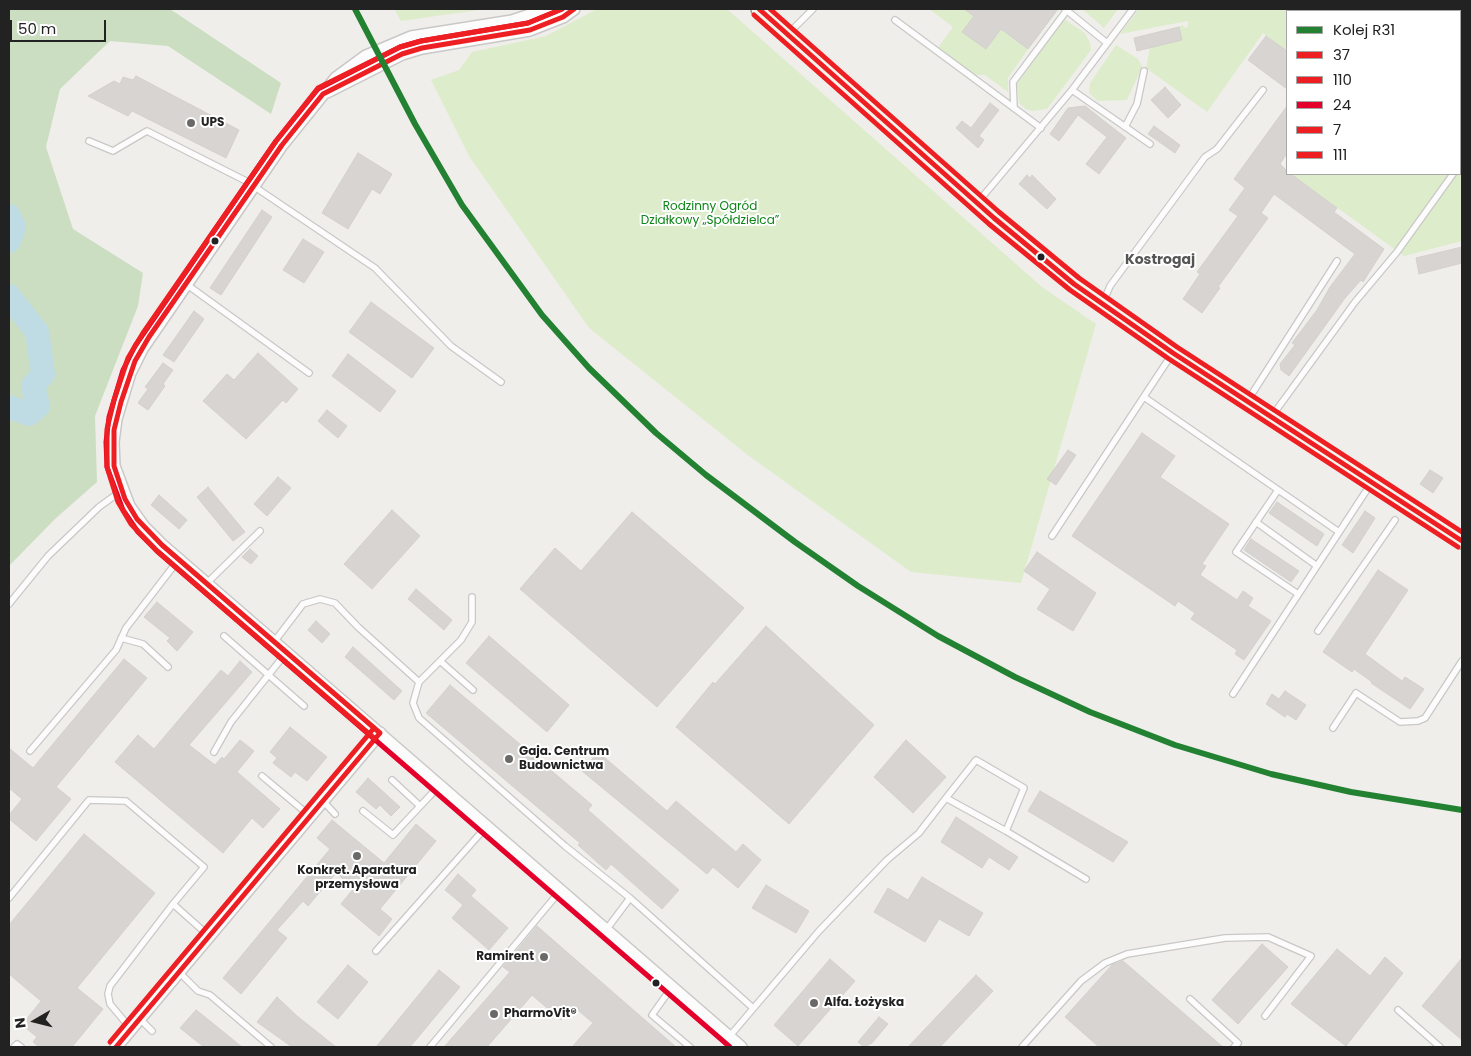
<!DOCTYPE html>
<meta charset="utf-8">
<style>
body{margin:0}
#map{position:relative;width:1471px;height:1056px;overflow:hidden;background:#f0eeeb;font-family:Poppins,sans-serif}
canvas{display:block}
.frame{position:absolute;inset:0;border:10px solid #222;pointer-events:none}
.legend{position:absolute;left:1286px;top:10px;width:175px;height:165px;box-sizing:border-box;background:#fff;border:1px solid #a7a7a7;margin:0;padding:6px 9px;list-style:none;font-size:15px;color:#222}
.legend li{display:flex;align-items:center;gap:10px;height:25px}
.legend b{width:25px;border:1px solid #a7a7a7}
.north{position:absolute;left:10px;top:996px;width:50px;height:50px;-webkit-text-stroke:4px #fff;paint-order:stroke;rotate:262deg;font-size:14px;font-weight:700;line-height:20px;text-align:center;color:#222}
.north::after{content:'';display:block;margin:auto;width:18px;height:22px;background:#222;clip-path:polygon(50% 0,100% 100%,50% 72%,0 100%)}
.scale{position:absolute;left:10px;top:20px;width:96px;height:22px;box-sizing:border-box;border:2px solid #222;border-top:0;padding-left:6px;font-size:15px;line-height:18px;white-space:nowrap;color:#222;-webkit-text-stroke:4px #fff;paint-order:stroke}
</style>
<div id="map">
<canvas width="1471" height="1056"></canvas>
<div class="frame"></div>
<ul class="legend">
<li><b style="height:6px;background:#238132"></b>Kolej R31</li>
<li><b style="height:6px;background:#ee1f23"></b>37</li>
<li><b style="height:6px;background:#ee1f23"></b>110</li>
<li><b style="height:6px;background:#e4002b"></b>24</li>
<li><b style="height:6px;background:#ee1f23"></b>7</li>
<li><b style="height:6px;background:#ee1f23"></b>111</li>
</ul>
<div class="north">N</div>
<div class="scale">50 m</div>
</div>
<script>
const c = document.querySelector('canvas').getContext('2d');
c.lineJoin = 'round';
function fillPath(path, color) { c.fillStyle = color; c.fill(path, 'evenodd'); }
const shape = rows => new Path2D(rows.map(r => 'M' + r).join(''));
function stroke(path, color, width, dash) { c.strokeStyle = color; c.lineWidth = width; c.lineCap = dash ? 'butt' : 'round'; c.setLineDash(dash || []); c.stroke(path); }
function drawText(font, color, halo, rows, align = 'center') {
  c.font = font + ' Poppins,sans-serif'; c.lineWidth = 4; c.setLineDash([]); c.textBaseline = 'middle'; c.strokeStyle = halo; c.fillStyle = color; for (const [text, x, y, turn = 0] of rows) {
    c.save(); c.translate(x, y); c.rotate((+turn || 0) * Math.PI / 180); c.textAlign = isNaN(turn) ? turn : align; if (halo) c.strokeText(text, 0, 0); c.fillText(text, 0, 0); c.restore();
  }
}
fillPath(shape([
 [394,9,486,9,401,21],
 [597,9,727,9,1042,287,1096,324,1021,583,911,572,749,456,589,328,469,156,431,80,459,70,472,52,546,36],
 [929,9,964,9,967,11,973,9,977,12,963,32,986,49,1001,29,1028,49,1008,78,1008,92,985,75,975,75,937,49,953,27],
 [1082,9,1118,9,1104,28],
 [1139,9,1462,9,1462,241,1404,256,1291,174,1460,174,1460,11,1287,11,1287,51,1263,33,1207,112,1146,68,1150,47,1182,40,1179,27,1183,25,1184,28,1188,27,1188,21,1120,34],
 [1064,19,1085,33,1090,43,1091,50,1047,109,1033,111,1026,109,1019,103,1017,84],
 [1116,45,1138,59,1142,66,1139,74,1127,100,1098,101,1089,93,1090,83]
]), '#ddeccb');
fillPath(shape([
 [9,9,170,9,281,83,271,114,168,46,110,41,60,89,46,147,73,229,143,273,138,306,95,416,97,482,55,519,9,566]
]), '#cbdec1');
stroke(shape([
 [9,216,14,227,9,241],
 [9,296,37,332,43,374,33,386,38,406,29,414,9,407]
]), '#bfdbe3', 24);
const building = shape([
 [964,9,1058,9,1028,49,1001,29,986,49,962,32,974,16,964,9],
 [1179,27,1182,40,1137,51,1134,38,1179,27],
 [1266,36,1287,51,1287,89,1248,60,1266,36],
 [136,76,239,130,226,158,132,111,128,116,88,96,114,81,120,84,123,77,133,80,136,76],
 [1165,87,1181,105,1168,118,1151,100,1165,87],
 [990,103,999,110,979,136,984,140,978,148,956,128,962,121,971,128,990,103],
 [1085,106,1126,138,1099,174,1086,164,1107,137,1078,115,1059,141,1050,134,1068,108,1085,106],
 [1287,106,1287,153,1280,164,1287,171,1287,174,1291,174,1337,208,1334,212,1384,249,1363,282,1361,280,1345,298,1289,376,1281,370,1280,364,1295,345,1292,343,1317,310,1330,287,1355,254,1274,194,1261,213,1268,218,1218,287,1220,288,1202,313,1183,299,1200,274,1197,272,1238,216,1229,210,1245,188,1234,179,1287,106],
 [1154,126,1180,145,1175,153,1148,134,1154,126],
 [358,153,392,174,380,194,372,189,348,229,322,213,358,153],
 [1027,175,1030,178,1032,175,1056,199,1047,209,1019,184,1027,175],
 [262,210,272,217,221,295,210,288,262,210],
 [303,239,324,252,304,283,283,270,303,239],
 [1462,247,1462,263,1419,274,1416,258,1462,247],
 [371,302,434,348,412,378,349,332,371,302],
 [194,311,204,319,174,362,163,355,194,311],
 [258,353,298,389,286,403,283,400,246,439,203,401,227,374,234,380,258,353],
 [348,354,396,391,380,412,332,376,348,354],
 [163,363,173,370,163,384,165,386,148,410,138,403,148,389,145,387,163,363],
 [327,410,347,426,338,438,318,421,327,410],
 [1142,433,1175,456,1160,477,1229,524,1202,564,1206,566,1200,575,1237,600,1243,591,1253,598,1248,606,1271,621,1244,660,1235,654,1237,650,1191,619,1195,613,1178,601,1175,606,1072,536,1142,433],
 [1068,450,1076,455,1056,485,1047,479,1068,450],
 [1430,470,1443,478,1433,493,1420,484,1430,470],
 [278,477,291,488,267,516,254,504,278,477],
 [208,487,245,532,233,541,197,497,208,487],
 [159,495,187,520,179,529,151,505,159,495],
 [1277,502,1324,534,1317,546,1269,513,1277,502],
 [392,510,420,536,372,589,344,564,392,510],
 [1365,511,1375,518,1353,553,1342,545,1365,511],
 [632,512,744,608,657,707,520,589,555,548,581,571,632,512],
 [1251,539,1299,571,1291,582,1244,550,1251,539],
 [250,549,258,556,251,564,242,557,250,549],
 [1037,552,1096,593,1073,631,1037,609,1050,589,1024,571,1037,552],
 [1378,570,1408,590,1365,654,1402,681,1405,677,1424,689,1410,709,1371,683,1372,682,1354,669,1352,672,1323,652,1378,570],
 [416,589,452,620,444,630,408,599,416,589],
 [157,602,193,632,177,651,167,641,170,638,144,617,157,602],
 [316,621,330,634,322,643,308,630,316,621],
 [766,626,874,725,789,824,676,727,713,682,715,684,766,626],
 [489,636,569,705,547,732,466,663,489,636],
 [353,647,402,691,394,700,345,657,353,647],
 [124,659,147,678,56,787,71,799,36,841,9,819,9,815,22,799,9,788,9,748,33,768,124,659],
 [240,661,252,672,189,745,215,765,222,757,224,759,240,740,254,751,237,772,280,809,263,828,252,818,223,853,115,762,138,735,154,749,221,670,228,676,240,661],
 [450,685,592,805,588,810,679,890,662,909,611,864,606,870,578,845,580,843,426,713,450,685],
 [1285,691,1306,705,1296,720,1287,714,1285,717,1266,704,1272,694,1279,699,1285,691],
 [290,727,327,757,307,781,295,772,291,777,273,763,277,758,270,752,290,727],
 [906,740,946,777,913,813,874,777,906,740],
 [598,752,667,811,676,801,736,852,743,844,761,860,738,888,713,867,707,874,582,771,598,752],
 [368,778,400,807,391,816,380,805,376,809,356,792,368,778],
 [1040,791,1128,842,1113,862,1028,811,1040,791],
 [956,817,1018,857,1009,870,989,857,982,868,941,842,956,817],
 [332,820,384,863,416,824,436,841,380,909,392,919,379,936,341,904,354,888,336,873,308,906,303,901,277,930,287,938,241,994,223,978,330,849,317,838,332,820],
 [84,834,155,893,77,988,103,1009,72,1047,39,1047,33,1042,37,1037,22,1025,41,1001,9,974,9,925,84,834],
 [458,874,476,890,471,896,508,928,489,950,452,918,463,905,445,890,458,874],
 [922,877,983,913,969,936,939,919,925,942,874,912,888,888,908,900,922,877],
 [766,885,809,911,796,933,752,908,766,885],
 [537,926,576,960,676,1047,572,1047,593,1023,573,1006,561,1020,532,995,487,1047,444,1047,510,972,503,967,537,926],
 [1262,944,1288,967,1238,1024,1212,1000,1262,944],
 [1337,949,1370,976,1385,957,1403,973,1346,1046,1291,1004,1337,949],
 [1462,958,1462,1040,1422,1006,1462,958],
 [830,959,855,981,798,1046,774,1025,830,959],
 [1123,961,1223,1047,1099,1047,1065,1017,1112,965,1123,961],
 [348,965,368,982,338,1019,317,1002,348,965],
 [439,970,460,987,410,1047,376,1047,439,970],
 [976,975,993,991,940,1047,908,1047,976,975],
 [277,997,297,1016,336,1047,292,1047,257,1022,277,997],
 [196,1010,205,1017,242,1047,204,1047,190,1036,180,1028,196,1010],
 [879,1017,888,1024,872,1043,864,1047,858,1042,879,1017]
]);
fillPath(building, '#d7d4d2');
stroke(building, '#d3d0cc', 1);
const service = shape([
 [1065,9,1107,43],
 [895,20,1041,128],
 [788,34,813,9],
 [1460,52,1462,54],
 [1072,90,1150,144],
 [1014,108,1013,82,1067,10],
 [1125,127,1137,104,1144,71],
 [89,141,113,151,147,131,246,181,375,268,451,346,501,382],
 [1460,164,1462,161],
 [1460,169,1462,171],
 [978,202,1072,90,1133,9],
 [186,284,309,373],
 [1103,303,1110,286,1205,157,1217,149,1263,90],
 [1144,397,1339,532],
 [1248,400,1337,261],
 [1272,416,1355,302,1397,252,1453,174],
 [1278,490,1236,552,1298,594],
 [1256,522,1317,566],
 [1052,536,1172,354],
 [207,583,260,531],
 [472,597,472,622,461,640,419,682,413,703,419,718,565,846,630,898,753,1008],
 [9,604,48,556,99,507,121,491],
 [1318,631,1395,520],
 [224,636,304,706],
 [121,638,143,644,168,667],
 [274,642,303,604,320,599,335,603,358,627,419,682],
 [440,661,473,690],
 [1233,694,1372,482],
 [1333,728,1356,693,1400,722,1418,721,1425,718,1462,661],
 [30,751,116,650,126,628,179,559],
 [214,752,231,722,286,653],
 [262,776,310,816],
 [392,780,420,806],
 [323,801,335,814],
 [363,811,393,835,440,785],
 [1006,831,1086,879],
 [9,898,89,800,126,801,204,867,173,904,209,936],
 [606,930,630,898],
 [376,951,487,826],
 [179,972,198,991,210,995,271,1047],
 [672,987,652,1015,690,1047],
 [1190,999,1238,1043,1234,1047],
 [1398,1010,1440,1047],
 [140,1019,152,1031],
 [131,1029,110,1004,108,994,110,986,173,904],
 [729,1037,819,931,887,860,919,833,922,829,946,798,976,760,1024,788,1006,831,946,798],
 [14,1047,17,1044,21,1047],
 [430,1047,560,891],
 [1022,1047,1081,981,1105,963,1127,954,1225,938,1268,937,1311,956,1265,1016]
]);
const minor = shape([
 [548,9,512,21,411,37,366,56,336,78,282,145,142,349,130,373,116,419,113,442,114,466,129,506,144,527,162,545,741,1047],
 [327,92,402,54,422,48,530,30,563,17,574,9],
 [116,1047,380,733]
]);
const secondary = shape([
 [759,9,994,218,1074,284,1173,353,1462,541]
]);
stroke(service, '#c9c8c7', 8);
stroke(minor, '#c9c8c7', 14);
stroke(secondary, '#999a82', 18);
stroke(service, '#fdfcfc', 5.5);
stroke(minor, '#fdfcfc', 11);
stroke(secondary, '#f4f4ed', 15);
stroke(shape([
 [759,9,994,218,1074,284,1173,353,1462,541],
 [380,733,162,545,137,519,125,499,114,466,114,430,121,402,135,361,149,337,282,145,323,94,402,54,422,48,530,30,563,17,574,9],
 [116,1047,380,733]
]), '#ee1f23', 5);
stroke(shape([
 [754,15,989,224,1070,290,1169,359,1458,547]
]), '#ee1f23', 5);
stroke(shape([
 [562,9,528,23,421,41,400,47,318,89,276,141,135,346,123,370,109,417,106,442,107,467,123,510,138,532,157,551,730,1047]
]), '#e4002b', 5);
stroke(shape([
 [375,739,157,551,131,524,118,502,107,467,107,429,114,400,128,358,143,333,276,141,318,88,400,47,421,41,528,23,562,9],
 [110,1042,374,728]
]), '#ee1f23', 5);
stroke(shape([
 [770,9,999,212,1079,278,1177,347,1462,532]
]), '#ee1f23', 5);
stroke(shape([
 [355,9,415,124,462,205,542,315,589,368,656,433,706,475,795,542,858,586,938,636,1015,677,1090,712,1175,745,1271,774,1351,792,1462,810]
]), '#238132', 6);
for (const [x, y, r, color] of [
 [191,123,5,"#6a6968"],
 [215,241,4.5,"#222"],
 [1041,257,4.5,"#222"],
 [509,759,5,"#6a6968"],
 [357,856,5,"#6a6968"],
 [544,957,5,"#6a6968"],
 [656,983,4.5,"#222"],
 [814,1003,5,"#6a6968"],
 [494,1014,5,"#6a6968"]
]) { const dot = new Path2D(); dot.arc(x, y, r, 0, 2 * Math.PI); c.fillStyle = color; c.fill(dot); stroke(dot, '#fff', 2); }
drawText('bold 12px', '#222', '#fff', [
 ["UPS",201,123],
 ["Gaja. Centrum",519,752],
 ["Budownictwa",519,766],
 ["Konkret. Aparatura",357,871,"center"],
 ["przemysłowa",357,885,"center"],
 ["Ramirent",534,957,"right"],
 ["Alfa. Łożyska",824,1003],
 ["PharmoVit®",504,1014]
], 'left');
drawText('12px', '#0c8416', '#fff', [
 ["Rodzinny Ogród",710,207],
 ["Działkowy „Spółdzielca”",710,221]
]);
drawText('bold 14px', '#555', '#fff', [
 ["Kostrogaj",1160,260]
]);
</script>
